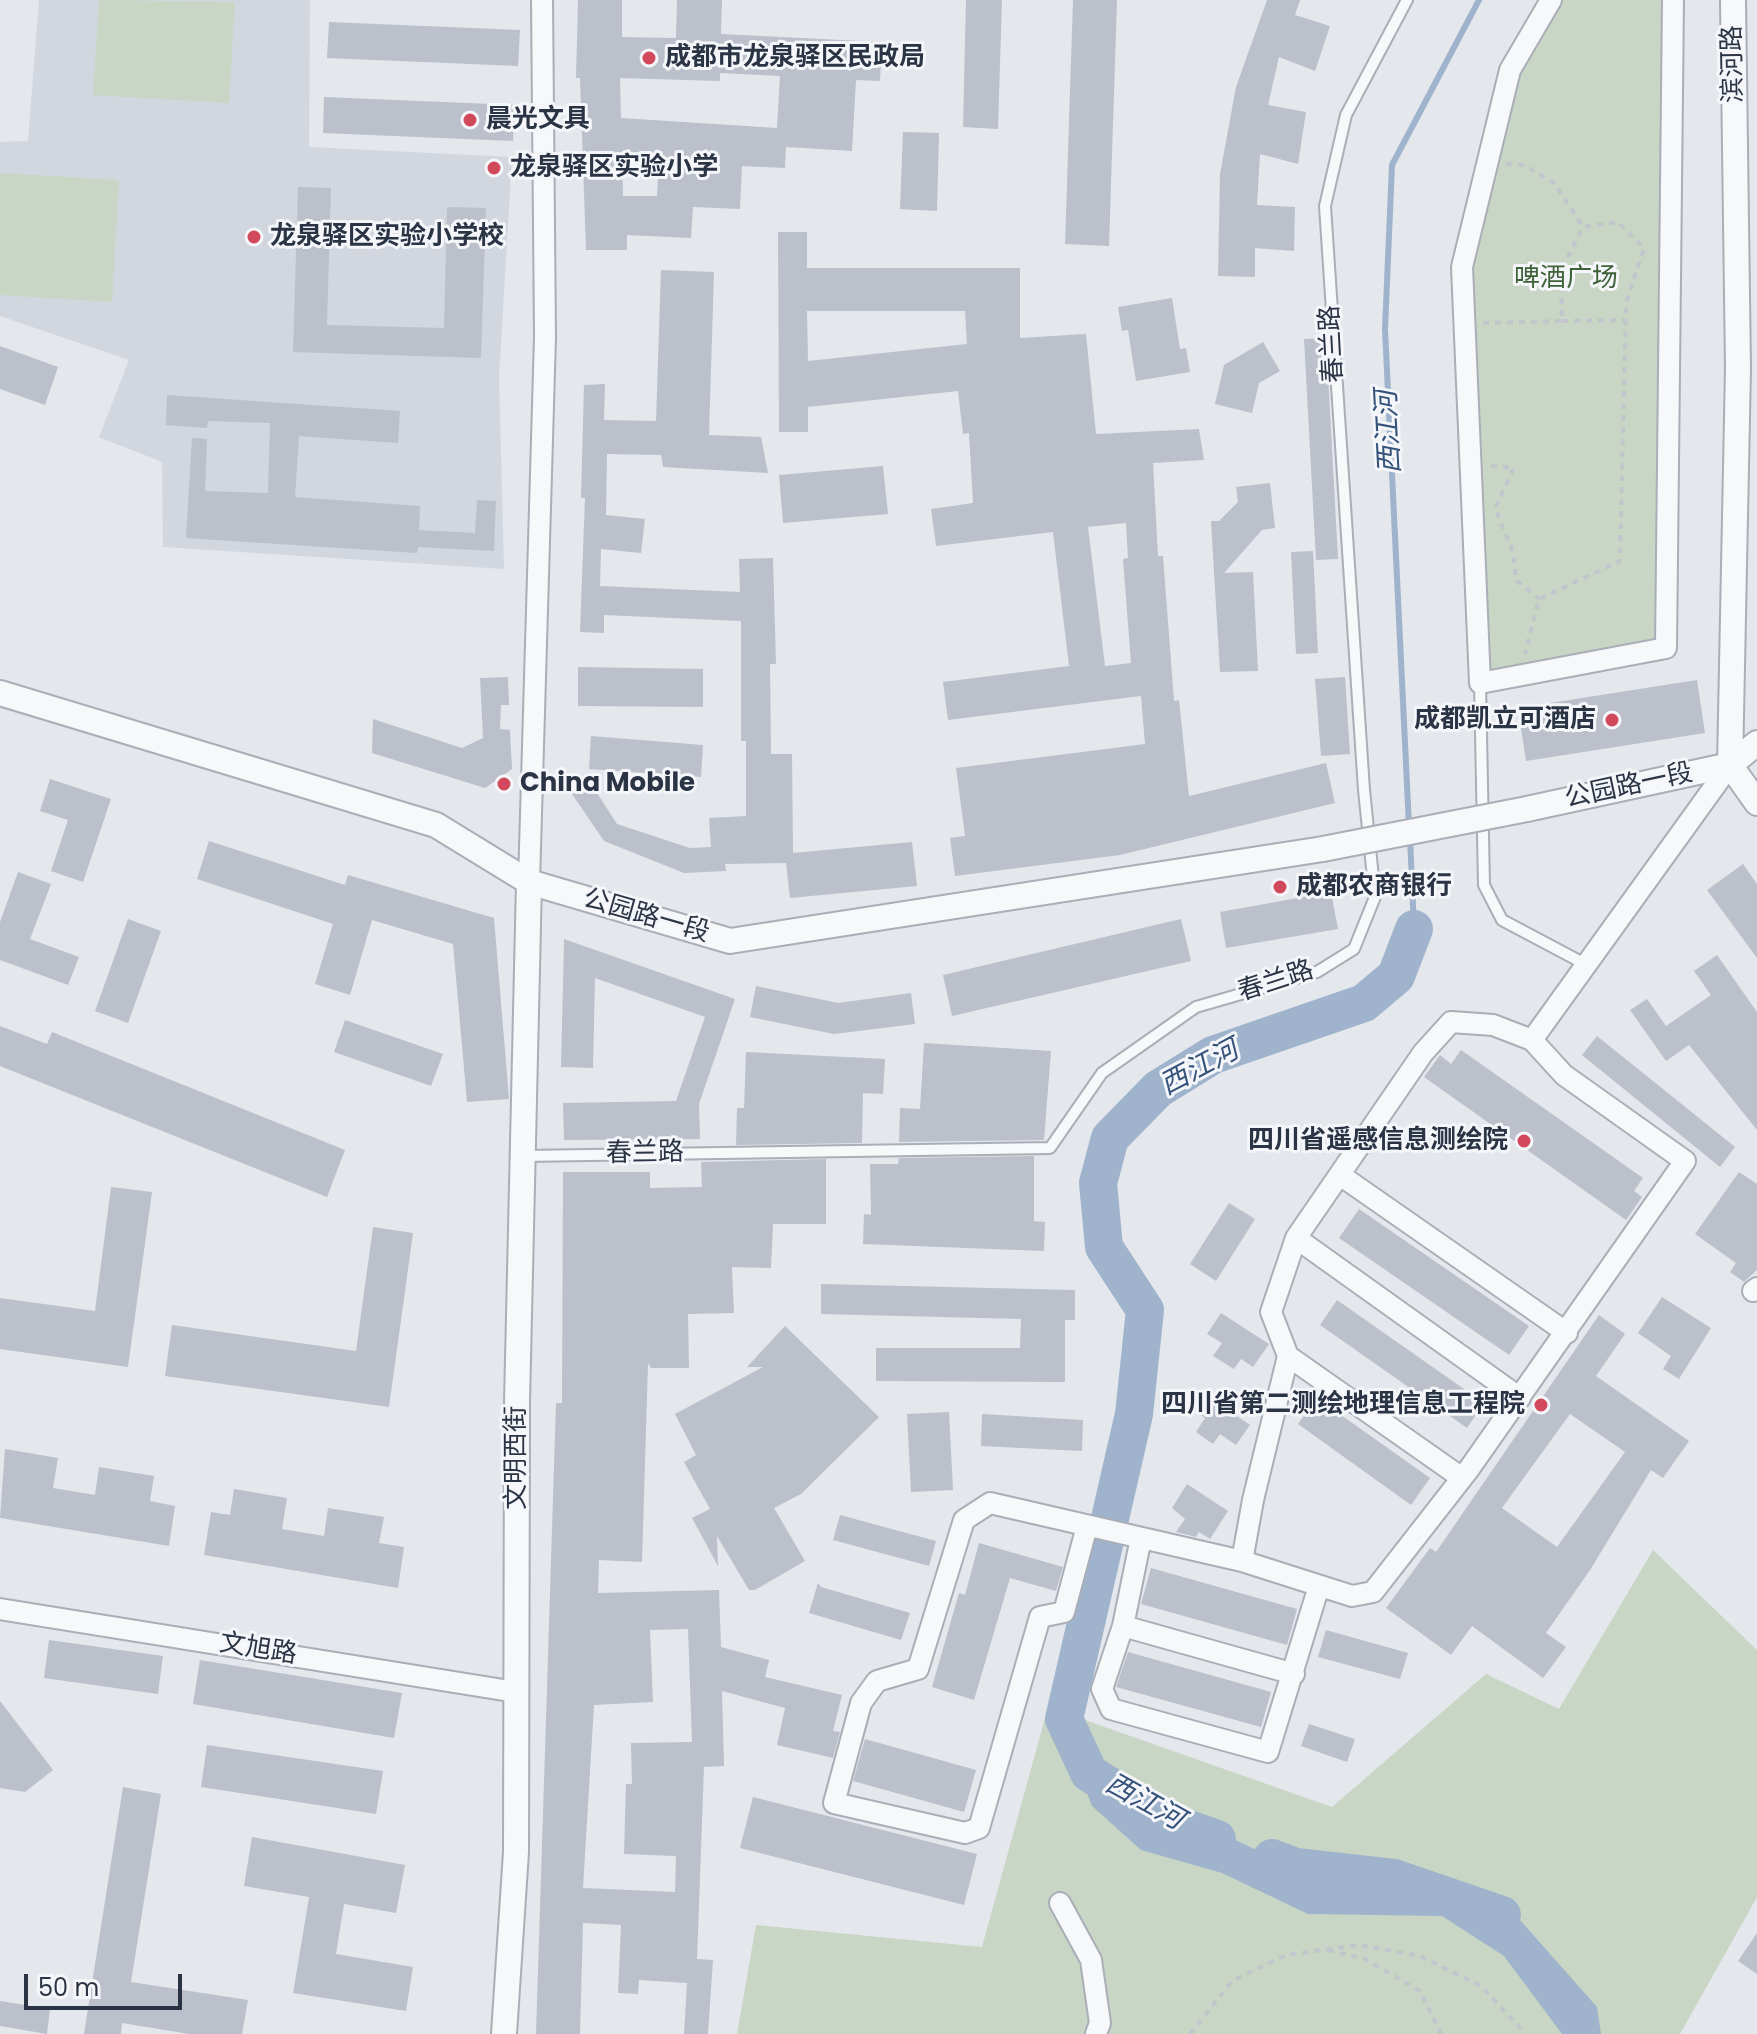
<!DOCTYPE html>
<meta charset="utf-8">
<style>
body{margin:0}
#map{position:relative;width:1757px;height:2034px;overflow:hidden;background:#e4e7ec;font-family:Poppins,sans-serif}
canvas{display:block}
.scale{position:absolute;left:24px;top:1974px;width:158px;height:36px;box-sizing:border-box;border:4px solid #2b3445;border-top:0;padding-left:10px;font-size:24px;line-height:28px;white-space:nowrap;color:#2b3445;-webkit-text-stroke:6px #f4f6f9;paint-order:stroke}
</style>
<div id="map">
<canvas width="1757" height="2034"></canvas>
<div class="scale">50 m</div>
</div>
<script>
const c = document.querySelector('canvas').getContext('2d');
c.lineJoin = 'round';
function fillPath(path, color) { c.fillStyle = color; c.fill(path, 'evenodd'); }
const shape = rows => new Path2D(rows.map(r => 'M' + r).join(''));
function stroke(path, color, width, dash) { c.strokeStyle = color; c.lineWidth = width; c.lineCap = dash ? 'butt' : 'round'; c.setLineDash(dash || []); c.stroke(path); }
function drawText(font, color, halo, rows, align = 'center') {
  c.font = font + ' Poppins,"Noto Sans SC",sans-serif'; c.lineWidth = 6; c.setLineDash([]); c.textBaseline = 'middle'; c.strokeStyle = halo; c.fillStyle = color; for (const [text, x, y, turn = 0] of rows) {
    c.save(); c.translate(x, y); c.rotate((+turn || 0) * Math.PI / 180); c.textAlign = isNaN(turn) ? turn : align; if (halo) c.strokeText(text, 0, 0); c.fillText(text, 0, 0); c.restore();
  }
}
fillPath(shape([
 [39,0,310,0,309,147,512,157,499,377,504,569,163,547,162,462,99,437,129,360,0,316,0,142,28,141]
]), '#d2d6de');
fillPath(shape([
 [99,0,235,2,229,103,93,95],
 [1551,0,1673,0,1666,648,1480,683,1462,267,1510,70],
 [0,173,119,180,112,302,0,295],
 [1653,1550,1757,1650,1757,1897,1680,2034,737,2034,756,1925,982,1947,1048,1707,1332,1807,1486,1674,1559,1709]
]), '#c9d6c5');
fillPath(shape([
 [1076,1765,1151,1823,1199,1823,1278,1860,1512,1911,1597,2007,1601,2034,1562,2034,1504,1956,1442,1916,1308,1914,1222,1873,1141,1850,1092,1806]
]), '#9fb4cc');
stroke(shape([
 [1409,826,1385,329,1392,165,1479,0],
 [1410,837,1414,929]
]), '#9fb4cc', 6);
stroke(shape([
 [1217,1839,1166,1821,1089,1773,1064,1719,1134,1414,1145,1310,1104,1247,1098,1183,1110,1138,1158,1089,1213,1055,1364,1003,1396,976,1414,929],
 [1272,1858,1296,1867,1394,1878,1502,1915]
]), '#9fb4cc', 38);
fillPath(shape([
 [578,0,622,0,622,37,676,38,677,0,722,0,721,34,882,42,880,81,856,80,852,151,786,147,785,168,742,166,740,209,693,207,691,238,627,235,627,250,586,250,580,78,576,78],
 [720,73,780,76,777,128,621,118,620,78,720,81],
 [622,158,659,160,657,196,623,196],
 [966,0,1002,0,998,129,963,127],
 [1073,0,1117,0,1109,246,1065,244],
 [1267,0,1300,0,1295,15,1330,26,1315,71,1279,57,1268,105,1306,112,1298,164,1260,154,1257,205,1295,207,1294,251,1255,248,1255,277,1218,276,1220,174,1236,87],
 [329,22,520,30,518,66,327,58],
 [324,97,515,105,513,141,323,133],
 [903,132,939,133,937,211,900,209],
 [298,187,331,188,327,325,444,328,447,207,486,208,481,358,293,352],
 [778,232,807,232,807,268,1020,268,1020,338,1086,334,1096,434,1199,429,1204,460,1153,463,1158,556,1163,556,1174,701,1179,700,1189,796,1326,763,1335,803,1120,855,955,876,950,838,965,836,956,768,1145,744,1141,696,948,720,943,682,1069,666,1053,532,936,546,931,509,973,503,969,433,963,434,958,391,808,407,808,432,779,432],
 [807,311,965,311,967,344,808,361],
 [1126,523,1128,558,1123,559,1131,663,1105,666,1088,527],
 [661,270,714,272,709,435,761,437,768,473,663,467,661,455,607,454,606,515,645,519,641,553,601,549,600,586,740,592,739,559,773,558,776,664,770,664,771,754,792,754,793,853,912,842,917,886,790,898,786,863,725,864,726,871,684,873,604,841,572,794,590,782,617,824,690,848,711,847,709,818,746,816,746,741,741,741,741,621,604,615,604,633,580,632,585,498,581,498,584,385,605,384,604,420,656,421],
 [1172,298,1180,349,1186,348,1190,372,1136,381,1128,330,1122,331,1118,307],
 [1326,338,1338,559,1316,560,1304,339],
 [1263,342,1280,371,1259,383,1252,413,1215,404,1224,365],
 [0,346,58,367,45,405,0,389],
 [167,395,400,411,398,443,299,436,295,497,420,506,419,530,475,533,477,500,496,501,494,551,418,547,417,553,186,538,192,438,207,439,205,491,268,493,270,423,208,421,207,428,166,425],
 [883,466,888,514,783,523,779,475],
 [1270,483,1275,528,1262,530,1224,573,1253,572,1258,671,1220,672,1211,521,1219,521,1238,502,1236,487],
 [1313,551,1318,653,1296,654,1291,552],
 [578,667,703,669,703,707,578,706],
 [508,677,509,705,501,705,500,729,510,730,512,769,485,788,372,753,373,719,462,748,483,738,480,678],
 [1345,677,1350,754,1321,756,1315,679],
 [1697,680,1705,733,1526,761,1518,708],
 [591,736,703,745,701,777,589,769],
 [50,779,111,799,83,882,51,871,68,820,40,811],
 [209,841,345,885,348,875,494,918,509,1099,467,1102,453,944,372,920,350,995,315,984,333,924,197,879],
 [1743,864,1757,884,1757,958,1707,890],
 [18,872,51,884,30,939,79,957,68,985,0,960,0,922],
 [1331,892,1338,929,1226,948,1220,912],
 [128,919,161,931,128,1023,95,1011],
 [1181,919,1191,961,952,1016,943,975],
 [564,939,735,999,699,1104,700,1139,564,1140,563,1103,676,1101,705,1017,595,978,593,1068,561,1067],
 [1717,955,1757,1012,1757,1130,1689,1045,1666,1061,1630,1010,1647,999,1666,1026,1711,995,1694,971],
 [756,986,838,1003,911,993,915,1024,834,1034,750,1017],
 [345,1020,443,1054,431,1086,334,1052],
 [0,1026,47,1044,52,1032,345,1150,327,1197,0,1066],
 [1597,1036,1735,1147,1720,1167,1582,1055],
 [924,1043,1051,1051,1044,1140,899,1142,900,1108,920,1109],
 [1461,1050,1643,1178,1634,1191,1642,1197,1626,1220,1424,1077,1440,1055,1451,1064],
 [746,1052,885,1059,883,1094,863,1093,862,1143,736,1145,737,1108,744,1108],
 [1034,1156,1034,1221,1045,1222,1044,1251,863,1244,864,1214,871,1215,870,1164,898,1164,899,1158],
 [826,1159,826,1224,773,1224,771,1268,732,1267,734,1313,688,1314,689,1368,651,1368,648,1363,642,1562,599,1560,598,1593,719,1590,721,1647,769,1660,765,1677,842,1695,833,1731,840,1732,833,1758,777,1745,785,1708,722,1691,724,1766,704,1767,697,1959,713,1960,708,2034,684,2034,687,1983,639,1980,638,1994,618,1993,621,1925,583,1923,580,2034,536,2034,556,1403,562,1403,563,1172,650,1172,650,1188,702,1187,701,1162],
 [688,1629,692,1742,631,1743,632,1784,626,1784,624,1854,676,1856,675,1892,583,1888,594,1705,653,1702,650,1630],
 [1739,1172,1757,1184,1757,1270,1744,1282,1730,1272,1736,1263,1695,1234],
 [111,1187,152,1192,128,1367,0,1349,0,1298,95,1311],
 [1229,1203,1255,1219,1216,1281,1190,1264],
 [1359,1209,1529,1326,1509,1355,1339,1238],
 [373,1227,413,1233,389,1407,165,1376,172,1325,356,1351],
 [821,1284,1075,1290,1075,1320,1065,1320,1065,1382,876,1381,876,1348,1020,1348,1021,1319,821,1314],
 [1662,1297,1711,1328,1679,1379,1663,1369,1671,1356,1638,1333],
 [1337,1300,1484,1403,1467,1428,1320,1325],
 [1221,1313,1269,1344,1253,1367,1241,1359,1234,1369,1213,1356,1222,1343,1207,1334],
 [1599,1315,1625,1334,1596,1376,1689,1441,1663,1478,1651,1470,1590,1570,1546,1633,1566,1647,1543,1678,1472,1626,1451,1655,1386,1608,1430,1548,1436,1552],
 [1570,1414,1625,1452,1557,1547,1502,1508],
 [785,1326,879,1417,801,1494,774,1508,805,1561,755,1590,749,1590,717,1536,718,1566,692,1518,710,1509,684,1462,696,1455,675,1414,763,1367,747,1367],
 [1198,1389,1250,1425,1236,1445,1220,1434,1213,1444,1196,1432,1205,1418,1187,1405],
 [1317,1398,1430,1478,1411,1505,1298,1424],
 [949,1412,953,1490,911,1492,907,1414],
 [982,1414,1083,1420,1082,1451,981,1446],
 [5,1449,58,1458,53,1488,95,1495,99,1467,154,1476,150,1501,175,1506,169,1546,0,1518],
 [1187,1484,1228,1511,1210,1539,1199,1532,1196,1537,1176,1532,1185,1519,1172,1508],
 [234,1489,287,1498,282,1529,324,1536,328,1508,384,1517,379,1543,404,1547,398,1588,204,1555,211,1512,230,1515],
 [840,1515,936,1541,929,1566,833,1540],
 [979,1543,1063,1567,1056,1591,1010,1578,974,1700,932,1687,959,1593,965,1595],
 [1151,1568,1297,1609,1287,1645,1141,1604],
 [818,1583,821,1587,910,1613,901,1640,809,1613],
 [1326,1630,1408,1653,1400,1679,1318,1657],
 [49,1640,163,1656,158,1694,44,1678],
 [1128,1652,1271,1692,1261,1727,1116,1687],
 [200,1660,402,1693,394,1738,193,1704],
 [0,1701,53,1770,25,1792,0,1788],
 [1309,1724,1355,1739,1347,1762,1301,1746],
 [865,1739,976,1770,964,1812,853,1781],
 [207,1745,383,1771,376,1814,201,1787],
 [123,1787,161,1794,131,1982,248,2000,242,2034,189,2034,122,2023,121,2034,84,2034],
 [753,1797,977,1854,964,1905,740,1848],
 [252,1837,405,1865,396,1913,344,1904,336,1954,413,1967,406,2011,293,1993,309,1897,244,1886],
 [1757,1933,1757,1974,1738,1961],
 [0,2001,50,2009,47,2034,0,2026]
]), '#bbc0ca');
const service = shape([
 [1480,683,1484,885,1502,920,1585,964],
 [523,1156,1050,1148,1102,1073,1196,1007,1317,972,1354,949,1375,897,1364,790,1325,206,1346,115,1407,0]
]);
const minor = shape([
 [1551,0,1510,70,1462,267,1480,683,1666,648,1673,0],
 [529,882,545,337,542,0],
 [1532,1040,1730,765],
 [1340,1175,1567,1333],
 [1296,1238,1520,1398],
 [1753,1291,1757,1288],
 [1288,1356,1462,1478],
 [1087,1526,1064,1612,1040,1617,979,1828,965,1833,834,1803,861,1703,877,1681,918,1669,964,1520,990,1503,1242,1561,1352,1596,1373,1592,1469,1469,1685,1161,1564,1075,1532,1040,1493,1025,1451,1022,1423,1053,1296,1238,1271,1312,1288,1356,1253,1500,1242,1561],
 [1141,1538,1123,1626,1102,1689,1111,1709,1268,1752,1319,1586],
 [0,1609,516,1692],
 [1123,1626,1294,1674],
 [1060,1903,1091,1960,1100,2023,1096,2034]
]);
const tertiary = shape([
 [0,693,436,825,529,882,730,941,1323,849],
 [1730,765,1738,368,1733,0],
 [1730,765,1757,803],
 [1527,809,1730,765,1757,743],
 [504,2034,516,1852,517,1402,529,882]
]);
stroke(service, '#a9aeb7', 14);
stroke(minor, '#a9aeb7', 24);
stroke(tertiary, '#a9aeb7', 28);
stroke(shape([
 [1506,164,1524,165,1554,183,1583,227,1618,222,1644,248,1626,303,1620,561,1539,599,1525,654],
 [1562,321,1625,320],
 [1483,323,1562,321,1561,271,1583,227],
 [1491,466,1514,468,1495,508,1513,552,1516,580,1539,599],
 [1328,1950,1365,1959,1420,1991,1441,2034],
 [1190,2034,1232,1981,1286,1955,1358,1945,1420,1956,1481,1986,1526,2034]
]), '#c2c5cb', 4, [6, 6]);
stroke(service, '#f7f8fa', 10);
stroke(minor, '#f7f8fa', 20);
stroke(tertiary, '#f7f8fa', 24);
const tertiaryBridge = shape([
 [1323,849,1527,809]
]);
stroke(tertiaryBridge, '#a9aeb7', 28, []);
stroke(tertiaryBridge, '#f7f8fa', 24);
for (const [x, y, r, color] of [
 [649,58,8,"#d1495b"],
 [470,120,8,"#d1495b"],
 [494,168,8,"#d1495b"],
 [254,237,8,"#d1495b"],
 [1612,720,8,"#d1495b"],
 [504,784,8,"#d1495b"],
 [1280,887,8,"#d1495b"],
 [1524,1141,8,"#d1495b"],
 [1541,1405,8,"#d1495b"]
]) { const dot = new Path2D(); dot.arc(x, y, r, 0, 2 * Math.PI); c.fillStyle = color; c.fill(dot); stroke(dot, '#f4f6f9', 3); }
drawText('bold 26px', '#2b3445', '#f4f6f9', [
 ["成都市龙泉驿区民政局",665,58],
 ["晨光文具",486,120],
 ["龙泉驿区实验小学",510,168],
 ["龙泉驿区实验小学校",270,237],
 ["成都凯立可酒店",1596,720,"right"],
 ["China Mobile",520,784],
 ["成都农商银行",1296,887],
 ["四川省遥感信息测绘院",1508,1141,"right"],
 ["四川省第二测绘地理信息工程院",1525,1405,"right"]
], 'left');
drawText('26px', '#2b3445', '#f4f6f9', [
 ["滨河路",1734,64,-91],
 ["春兰路",1333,344,-93],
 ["公园路一段",1629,787,-12],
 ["公园路一段",646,917,16],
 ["春兰路",1276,982,-18],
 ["春兰路",645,1154,-1],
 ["文明西街",517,1458,-90],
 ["文旭路",258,1650,9]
]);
drawText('26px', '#3f6138', '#f4f6f9', [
 ["啤酒广场",1566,279]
]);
drawText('italic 28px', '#34527a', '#f4f6f9', [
 ["西江河",1390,432,-93],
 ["西江河",1200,1069,-28],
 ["西江河",1144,1803,29]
]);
</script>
